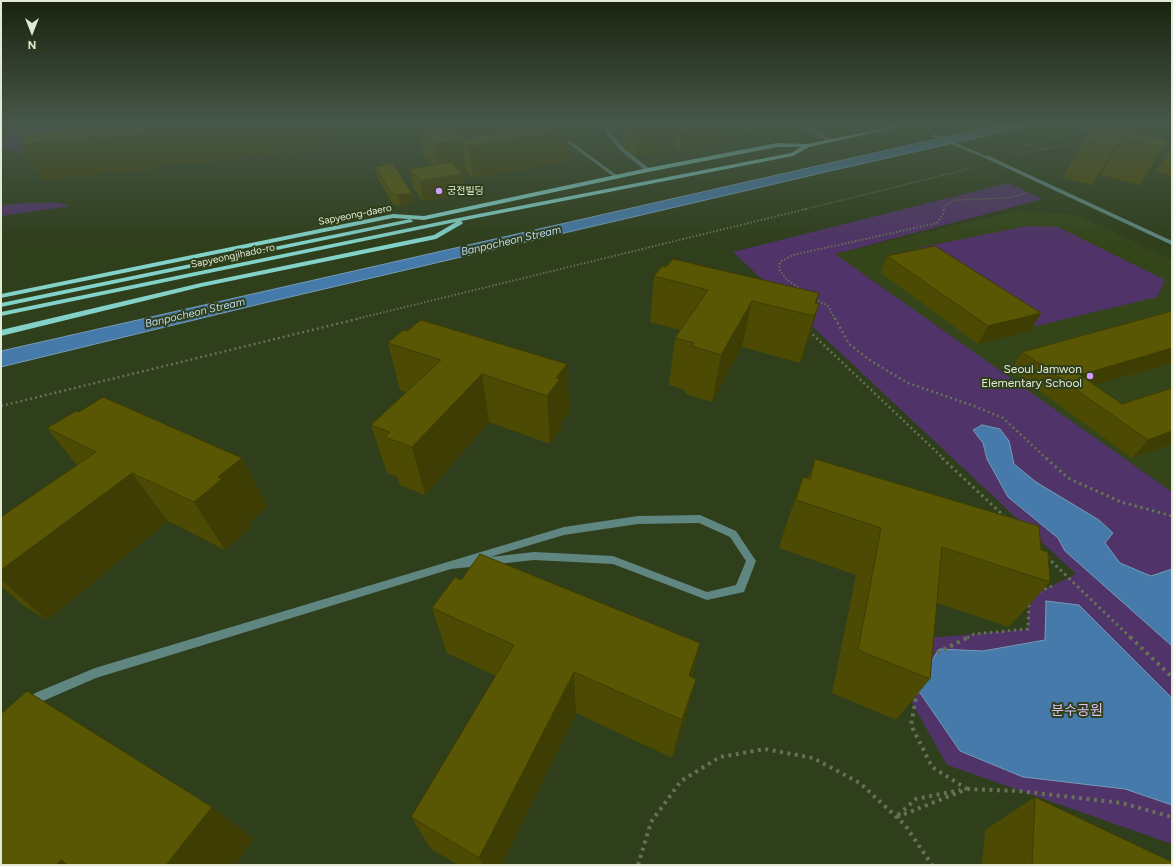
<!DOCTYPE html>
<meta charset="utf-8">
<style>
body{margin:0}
#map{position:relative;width:1173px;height:866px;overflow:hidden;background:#2f3e1b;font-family:Figtree,sans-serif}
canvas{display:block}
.frame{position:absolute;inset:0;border:2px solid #e0ead5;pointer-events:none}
.north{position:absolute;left:12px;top:12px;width:40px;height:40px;-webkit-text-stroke:3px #2f3e1b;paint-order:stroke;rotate:180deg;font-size:11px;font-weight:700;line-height:16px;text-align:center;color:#e0ead5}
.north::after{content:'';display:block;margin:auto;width:14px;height:18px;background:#e0ead5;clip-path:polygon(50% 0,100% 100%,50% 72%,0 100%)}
</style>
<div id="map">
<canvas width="1173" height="866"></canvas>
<div class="frame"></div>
<div class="north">N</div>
</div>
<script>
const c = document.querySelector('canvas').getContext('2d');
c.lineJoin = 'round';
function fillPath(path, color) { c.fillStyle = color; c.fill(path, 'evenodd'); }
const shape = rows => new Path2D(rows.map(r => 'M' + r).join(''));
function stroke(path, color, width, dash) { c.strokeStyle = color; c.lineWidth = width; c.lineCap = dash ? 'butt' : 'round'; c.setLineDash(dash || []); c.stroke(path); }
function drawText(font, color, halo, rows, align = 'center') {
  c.font = font + ' Figtree,"Noto Sans KR",sans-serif'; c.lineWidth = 4; c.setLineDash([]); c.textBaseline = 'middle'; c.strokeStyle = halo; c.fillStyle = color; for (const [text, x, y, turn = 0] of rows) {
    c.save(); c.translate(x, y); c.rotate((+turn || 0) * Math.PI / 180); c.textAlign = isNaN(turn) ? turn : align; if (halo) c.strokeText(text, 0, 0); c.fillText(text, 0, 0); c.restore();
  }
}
fillPath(shape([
 [806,124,885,124,828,135],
 [1015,211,1078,215,1172,260,1172,492,835,254]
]), '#34451a');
fillPath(shape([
 [1,124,373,124,375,128,280,125,137,140,34,157,1,147],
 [1008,183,1043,199,835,254,1172,492,1172,844,947,765,912,703,929,638,1028,629,1029,597,1076,574,733,252],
 [27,203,60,203,70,206,1,216,1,205],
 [1027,226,1058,227,1165,280,1157,297,1036,326,918,248]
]), '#503368');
const water = shape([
 [1002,124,1038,124,830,171,260,304,1,367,1,351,1002,124],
 [982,425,1000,429,1009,441,1014,464,1036,482,1099,520,1113,533,1105,543,1120,563,1151,576,1172,569,1172,646,1065,551,1058,538,1008,497,987,459,983,443,973,430,982,425],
 [1046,601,1079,605,1172,698,1172,805,1125,789,1023,777,960,751,916,687,939,649,983,651,1045,640,1046,601]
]);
fillPath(water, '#457aaa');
stroke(water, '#749cb7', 1);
stroke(shape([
 [971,127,971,125,977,124],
 [1128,132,1145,129],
 [1013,153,1022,147,1112,124],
 [1018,154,1084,141],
 [802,210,972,168],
 [944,210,944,206,955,200,1007,198,1027,193]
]), '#657253', 1.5, [1, 1.5]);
stroke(shape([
 [801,289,786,279,779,269,780,262,793,255,937,223,943,214,944,209],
 [815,299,828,306,835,319],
 [356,319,806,209]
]), '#657253', 2, [1.5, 2]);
stroke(shape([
 [835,318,849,344,871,361,908,383,974,406,1003,418,1047,459],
 [809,331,944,459],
 [1,406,361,318]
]), '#657253', 2.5, [2, 3]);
stroke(shape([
 [942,458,1004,516],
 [1046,458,1068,478,1121,502,1172,516],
 [1047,557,1131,638],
 [1039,592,1052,586],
 [967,638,974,634,1028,629,1029,603]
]), '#657253', 3, [2.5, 3.5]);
stroke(shape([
 [1130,637,1172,677],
 [930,656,969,637],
 [967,789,1019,791,1122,803,1172,817],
 [898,815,916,799,960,790],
 [897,817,967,789,932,767,911,725,917,692],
 [638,865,651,822,681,781,720,757,765,749,813,758,860,783,905,825,932,865]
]), '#657253', 4, [3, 4.5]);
fillPath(shape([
 [501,124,507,124,534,132,532,133,501,124],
 [1168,124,1172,124,1172,125,1165,127,1163,126,1168,124],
 [558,138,570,141,618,176,614,177,568,143,557,140,557,138,558,138],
 [700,515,736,531,756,561,744,592,707,600,613,564,534,560,451,569,96,678,43,701,29,710,25,708,23,704,25,700,35,693,95,668,564,527,638,516,700,515],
 [699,523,730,537,746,561,736,585,707,592,613,556,534,552,490,557,564,535,638,524,699,523]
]), '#608682');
fillPath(shape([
 [932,134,934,134,989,157,985,158,932,136,932,134]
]), '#608682');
fillPath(shape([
 [604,124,608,124,611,134,626,150,650,169,650,171,646,171,622,152,607,134,604,124],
 [796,124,801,124,833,141,830,142,796,124],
 [985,156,989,156,1172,241,1172,245,985,158,985,156]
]), '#608682');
fillPath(shape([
 [1157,124,1163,124,1172,127,1172,129,1157,124]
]), '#608682');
fillPath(shape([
 [905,124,913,124,809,147,793,156,461,221,463,223,462,224,436,239,201,287,1,336,1,330,201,283,434,235,456,222,1,316,1,312,468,216,791,153,801,147,777,147,648,172,424,220,410,219,413,221,412,222,1,307,1,303,410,219,393,218,1,298,1,294,393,214,424,216,648,168,777,143,807,144,905,124]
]), '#82d2ca');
fillPath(shape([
 [248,124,329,124,334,145,319,147,318,145,308,147,309,150,289,153,288,151,282,152,283,154,260,158,259,155,242,158,241,155,236,156,237,159,220,161,219,158,212,159,213,162,193,165,191,162,173,165,172,163,164,164,164,167,116,174,113,169,107,170,106,173,87,176,86,174,42,181,20,145,77,131,103,128,248,124,257,149],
 [404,124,492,124,493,134,551,124,590,124,590,125,562,125,568,129,569,161,473,179,466,171,462,141,466,171,460,172,462,174,464,193,423,201,414,189,410,169,432,165,424,156,421,139,417,139],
 [625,124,721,124,721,143,679,151,674,148,675,135,669,135,668,151,636,157,624,148],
 [744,124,790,124,789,129,756,135,743,128],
 [1098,125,1168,140,1145,178,1139,185,1101,175,1092,185,1063,178,1083,140],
 [1172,146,1172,176,1156,172],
 [375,167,412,193,414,203,400,206,393,204,377,177],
 [887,256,1041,313,1030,331,978,344,881,273],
 [654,276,819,304,805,350,800,363,742,347,712,402,685,394,685,390,669,385,675,338,680,330,650,322],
 [1172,311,1172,363,1095,385,1172,444,1132,458,1011,370,1022,352],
 [388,343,567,364,569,412,562,421,562,427,550,444,489,422,425,495,400,485,397,477,387,473,371,425,406,392,400,390],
 [47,428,268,506,249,523,251,527,225,550,168,521,47,620,24,606,1,586,1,570,77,465],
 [815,459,1041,550,1050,582,1009,627,937,603,930,679,896,720,832,693,856,575,779,548,786,525,803,477,808,478],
 [461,580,700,643,692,677,696,679,685,720,672,758,576,713,502,865,458,865,431,849,411,817,496,676,447,653,432,608],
 [1035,797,1172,865,982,865,985,830]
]), '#4d4b03');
fillPath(shape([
 [101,124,108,137,156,128,203,124,248,124,259,155,242,158,241,155,236,156,237,159,220,161,219,158,212,159,213,162,193,165,191,162,173,165,172,163,164,164,164,167,116,174,113,169,107,170,106,173,87,176,86,174,42,181,20,145,75,131,76,127,82,139,100,129],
 [248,124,280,124,288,151,282,152,283,154,260,158],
 [280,124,312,124,318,145,308,147,309,150,289,153],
 [312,124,329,124,334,145,319,147],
 [414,124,434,124,419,125,421,139,417,139],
 [440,124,492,124,494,135,462,139,466,171,440,176,435,144],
 [638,124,677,124,675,135,669,135,668,151,636,157],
 [758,124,790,124,789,129,756,135],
 [723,125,721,143,679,151,681,133],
 [568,129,569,161,473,179,469,146],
 [1122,138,1101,175,1092,185,1114,147],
 [1168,140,1145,178,1139,185,1163,147],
 [462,174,464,193,423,201,420,181],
 [412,193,414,203,400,206,398,195],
 [819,293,813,316,815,303],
 [752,301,742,347,712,402,721,355],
 [819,304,805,350,800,363,814,316],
 [1041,313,1030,331,978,344,988,326],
 [1172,348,1172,363,1077,390,1080,375],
 [567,364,569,412,562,421,562,427,550,444,547,396,556,378],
 [482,374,489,422,425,495,412,447],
 [1172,431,1172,444,1132,458,1148,440],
 [242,458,268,506,249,523,251,527,225,550,194,502,218,477],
 [132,473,168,521,47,620,1,580,1,570],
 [700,643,689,686,689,676],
 [574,672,576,713,502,865,483,865,479,858],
 [696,679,685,720,672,758,682,720],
 [212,807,254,839,235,865,166,865],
 [61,860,73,865,56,865]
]), '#3e3d03');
const building = shape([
 [101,124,100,129,123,126,123,124,203,124,198,125,199,127,178,130,177,127,157,130,157,128,148,129,148,132,98,139,99,133,88,135,87,138,68,140,69,138,20,145,25,134,76,127,75,131,85,129,86,126,101,124],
 [206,124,224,124,206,126,206,124],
 [424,124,447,124,462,139,435,144,419,125,424,124],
 [553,124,560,124,568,129,469,146,462,139,553,124],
 [678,124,721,124,723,125,681,133,675,130,678,124],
 [1098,125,1168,140,1163,147,1122,138,1114,147,1083,140,1098,125],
 [451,162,462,174,420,181,410,169,451,162],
 [392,163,412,193,398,195,391,193,375,167,392,163],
 [935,246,1041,313,988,326,887,256,935,246],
 [673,259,819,293,815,303,819,304,814,316,752,301,721,355,692,346,694,343,675,338,708,290,654,276,662,266,666,267,673,259],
 [1172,311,1172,348,1080,375,1122,404,1172,388,1172,431,1148,440,1022,352,1172,311],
 [421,320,567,364,556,378,560,379,547,396,482,374,412,447,385,437,390,432,371,425,441,360,388,343,403,330,407,331,421,320],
 [103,397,242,458,218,477,222,479,194,502,132,473,1,570,1,517,96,452,47,428,76,411,79,412,103,397],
 [815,459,1039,526,1041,550,1048,552,1050,582,942,547,930,679,858,650,881,528,796,500,803,477,810,479,815,459],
 [480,554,700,643,689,676,696,679,682,720,574,672,479,858,411,817,514,645,432,608,455,577,461,580,480,554],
 [27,691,212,807,166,865,68,865,61,860,56,865,1,865,1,714,27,691],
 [1035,797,1172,862,1172,865,1032,865,1035,797]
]);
fillPath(building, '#595704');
stroke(building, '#3e3d03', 1);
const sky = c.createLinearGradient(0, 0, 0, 245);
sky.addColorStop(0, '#1a220f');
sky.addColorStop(0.51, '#47584a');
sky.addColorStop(1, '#47584a00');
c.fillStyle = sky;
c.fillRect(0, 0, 1173, 245);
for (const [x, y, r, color] of [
 [439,191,4,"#d09dfe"],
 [1090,376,4,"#d09dfe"]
]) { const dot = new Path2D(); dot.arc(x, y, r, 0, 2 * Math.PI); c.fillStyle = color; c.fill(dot); stroke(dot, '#2f3e1b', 1.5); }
drawText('10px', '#e0ead5', '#2f3e1b', [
 ["궁전빌딩",447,191]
], 'left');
drawText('10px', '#e0ead5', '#2f3e1b', [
 ["Sapyeong-daero",355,215,-11],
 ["Sapyeongjihado-ro",233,256,-12]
]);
drawText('italic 11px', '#bbd8f4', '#2f3e1b', [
 ["Banpocheon Stream",511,241,-13],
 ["Banpocheon Stream",195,313,-13]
]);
drawText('12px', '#e0ead5', '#2f3e1b', [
 ["Seoul Jamwon",1082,369],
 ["Elementary School",1082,383]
], 'right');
drawText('14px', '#dbc2f5', '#2f3e1b', [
 ["분수공원",1077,711]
]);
</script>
